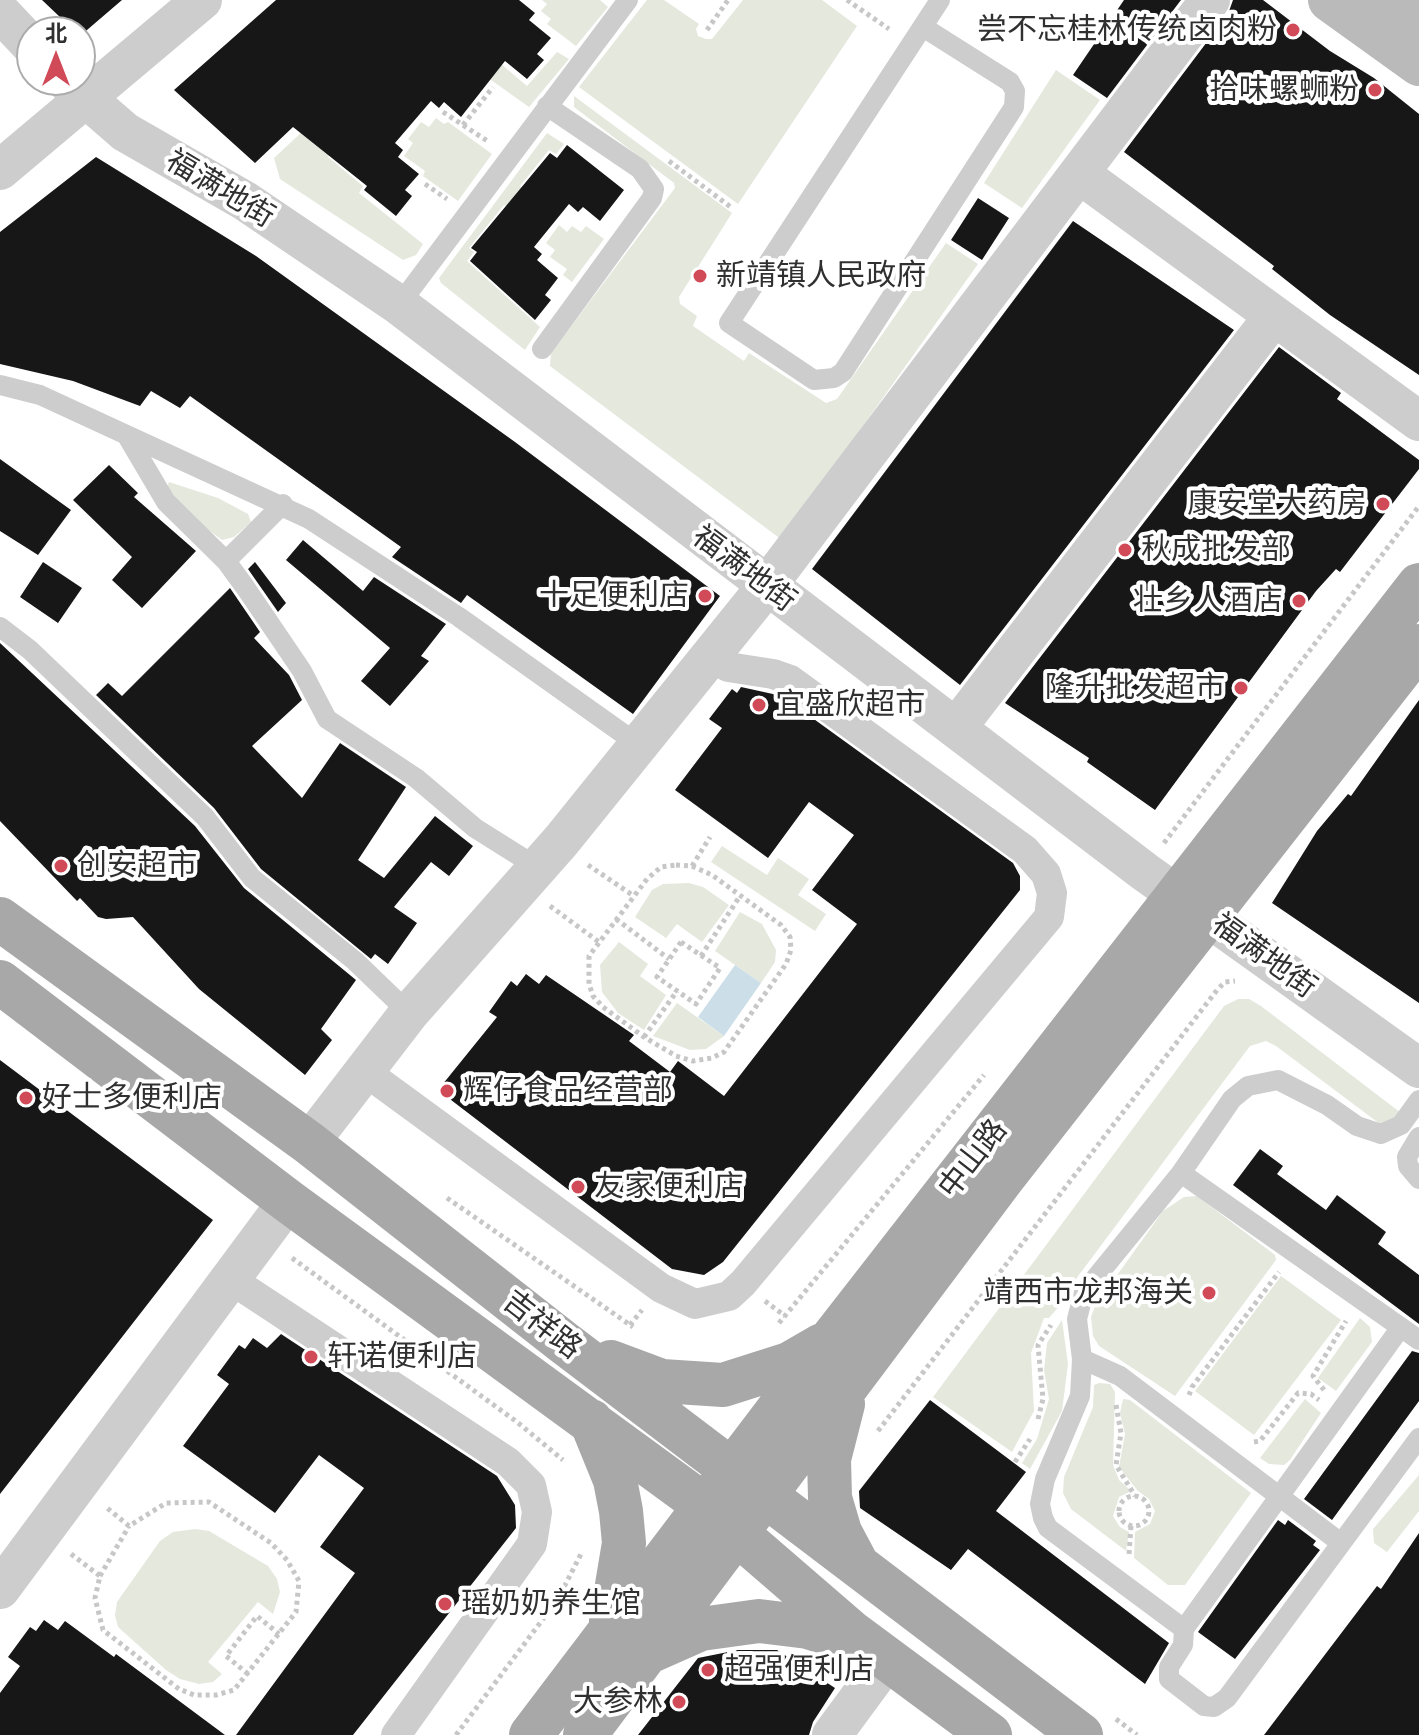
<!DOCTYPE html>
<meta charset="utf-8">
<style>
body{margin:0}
#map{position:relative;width:1419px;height:1735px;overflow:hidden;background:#fff;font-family:"Alegreya Sans","Noto Sans SC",sans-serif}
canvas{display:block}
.north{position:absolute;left:16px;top:16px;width:80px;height:80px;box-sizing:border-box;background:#fff;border:2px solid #acacac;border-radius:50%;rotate:0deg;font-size:22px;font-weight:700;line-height:32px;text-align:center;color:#303030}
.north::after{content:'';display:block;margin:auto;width:28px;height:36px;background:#d04a58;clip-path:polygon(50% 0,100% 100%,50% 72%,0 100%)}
</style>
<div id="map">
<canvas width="1419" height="1735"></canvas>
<div class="north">北</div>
</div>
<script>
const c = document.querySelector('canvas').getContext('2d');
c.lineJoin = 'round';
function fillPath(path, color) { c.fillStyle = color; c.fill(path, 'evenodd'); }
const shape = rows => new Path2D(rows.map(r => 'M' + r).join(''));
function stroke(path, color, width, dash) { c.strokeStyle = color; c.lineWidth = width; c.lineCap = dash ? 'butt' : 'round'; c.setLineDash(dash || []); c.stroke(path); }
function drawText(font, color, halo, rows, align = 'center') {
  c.font = font + ' "Alegreya Sans","Noto Sans SC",sans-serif'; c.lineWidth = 8; c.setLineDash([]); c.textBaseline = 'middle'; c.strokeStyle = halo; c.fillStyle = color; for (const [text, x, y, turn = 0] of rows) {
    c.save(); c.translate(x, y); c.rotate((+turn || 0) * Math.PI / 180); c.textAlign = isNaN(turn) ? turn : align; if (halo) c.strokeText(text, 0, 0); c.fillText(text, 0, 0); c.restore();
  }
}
fillPath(shape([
 [542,0,600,0,608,7,576,46,547,24,551,19,541,11,547,4],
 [647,0,664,0,699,24,696,29,698,36,706,39,712,39,743,0,822,0,857,26,738,204,579,87],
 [435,8,527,86,557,52,569,59,529,107,429,36,334,149,328,157,363,186,359,193,423,244,416,255,403,260,280,179,274,158],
 [1056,70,1100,100,1022,208,984,183],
 [574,96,732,213,679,297,680,304,697,316,693,326,744,361,749,353,826,403,837,399,946,243,978,264,782,540,550,366,551,353,675,188,674,183,574,107],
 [436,118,444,124,448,122,492,154,458,201,423,176,425,171,404,156,413,143,408,139,421,122,429,127],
 [547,133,564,144,556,154,549,150,520,186,524,191,510,209,504,205,469,248,474,252,467,261,540,327,525,350,441,283,439,278],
 [559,225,567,232,572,226,581,232,586,226,604,239,572,282,563,275,567,269,550,257,555,250,546,243],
 [169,482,218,498,248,514,251,522,234,537,222,540,188,515,167,487],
 [722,846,767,875,778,858,809,879,798,895,826,914,815,931,711,862],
 [689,883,703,887,729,905,702,942,677,924,666,938,635,917,652,890,663,884],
 [740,912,762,924,776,950,775,962,761,983,715,951],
 [619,942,648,964,640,976,666,995,644,1030,618,1013,602,992,600,965],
 [1238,999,1249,999,1261,1006,1401,1113,1395,1122,1380,1124,1276,1046,1266,1041,1250,1046,1070,1287,1061,1304,1049,1318,1044,1318,1031,1353,1034,1411,1012,1452,933,1397,1224,1006],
 [677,1003,724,1036,706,1049,690,1050,653,1036],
 [1197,1196,1275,1255,1276,1260,1175,1396,1099,1346,1093,1336,1091,1317,1095,1306,1163,1211,1184,1197],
 [1281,1276,1341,1320,1254,1435,1195,1391],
 [1360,1318,1370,1327,1372,1342,1336,1391,1318,1378],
 [1062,1320,1068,1364,1062,1411,1030,1469,1022,1463,1037,1439,1049,1399,1044,1370,1047,1343],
 [1099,1383,1110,1384,1115,1392,1113,1465,1119,1480,1131,1491,1119,1497,1113,1516,1120,1527,1129,1532,1126,1551,1071,1509,1063,1493,1064,1477,1093,1407,1094,1385],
 [1123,1399,1130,1400,1251,1493,1185,1585,1168,1585,1134,1558,1135,1532,1150,1524,1155,1511,1149,1499,1138,1491,1119,1467,1125,1434,1120,1413],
 [1305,1399,1321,1413,1290,1460,1284,1465,1269,1464,1260,1458],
 [1419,1475,1419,1511,1387,1552,1374,1543,1373,1529],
 [195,1529,209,1531,268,1566,277,1579,280,1592,273,1614,258,1602,208,1662,222,1674,213,1682,199,1684,180,1679,166,1670,118,1627,115,1615,117,1602,160,1541,173,1532]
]), '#e4e8dd');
fillPath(shape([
 [735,965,761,983,724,1036,698,1017]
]), '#ccdee7');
fillPath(shape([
 [42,0,122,0,80,36],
 [276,0,519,0,535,13,529,20,551,38,537,54,544,60,527,79,505,61,461,117,444,102,439,108,431,101,395,143,403,150,398,157,419,174,405,190,412,196,396,216,364,190,367,186,293,127,255,163,174,90],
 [1124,0,1181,0,1107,98,1073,75],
 [1233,0,1263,0,1330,51,1374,78,1419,114,1419,375,1330,315,1272,269,1274,266,1124,152,1228,14],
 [567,145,624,190,600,221,583,207,578,212,569,204,534,247,542,254,537,260,558,278,545,295,551,300,535,320,470,261,477,252,471,248,550,153,557,158],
 [96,157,256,256,515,442,720,596,633,714,467,595,461,603,392,557,401,547,190,396,180,408,151,391,140,406,73,381,0,364,0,232],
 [978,198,1009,218,982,260,951,240],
 [1073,221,1234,330,960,685,812,569],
 [1279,347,1341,393,1337,399,1419,460,1419,469,1340,572,1336,569,1316,591,1155,810,1087,762,1089,758,1005,703],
 [0,459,71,510,38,555,0,531],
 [109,465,138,493,134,497,196,551,142,608,112,580,132,557,73,500],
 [303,540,363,591,374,577,446,624,421,656,429,661,390,706,361,681,390,648,286,560],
 [43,562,82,588,58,623,20,597],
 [255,562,286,603,278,612,248,569],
 [230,588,260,632,254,638,289,675,302,700,252,746,302,798,340,743,406,787,358,860,384,878,435,816,473,846,449,876,431,862,394,907,417,923,388,964,375,954,371,959,261,869,214,808,96,695,108,683,122,696],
 [0,643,195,826,244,888,356,980,321,1029,332,1040,305,1075,199,989,133,917,106,919,98,917,80,898,77,901,0,821],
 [741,687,782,696,1013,863,1020,876,1020,890,723,1262,704,1275,672,1269,438,1090,497,1017,489,1012,511,981,517,986,526,974,539,984,546,975,634,1035,629,1041,670,1072,678,1061,724,1096,857,924,812,890,854,835,809,802,768,858,675,790,722,728,709,719,732,689,737,693],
 [1419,700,1419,1003,1272,903,1317,831,1348,794,1351,796],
 [0,1060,213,1220,0,1494],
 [1260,1149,1283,1166,1277,1174,1326,1210,1337,1195,1386,1232,1378,1244,1419,1275,1419,1324,1233,1185],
 [281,1334,497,1476,515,1505,516,1528,353,1735,236,1735,355,1573,320,1547,364,1488,319,1455,275,1513,183,1446,229,1384,217,1375,239,1345,245,1349,253,1338,267,1348],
 [1412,1351,1419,1353,1419,1401,1332,1520,1304,1499],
 [930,1400,1026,1472,996,1511,1169,1643,1145,1684,968,1549,951,1570,860,1508,859,1491],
 [1278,1520,1285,1525,1288,1520,1316,1541,1313,1545,1320,1550,1235,1659,1198,1632],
 [1419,1533,1419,1735,1264,1735,1377,1586,1381,1589],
 [44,1620,58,1630,65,1621,114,1657,116,1654,225,1735,0,1735,0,1693,20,1666,8,1657,30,1627,36,1631],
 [738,1650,777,1650,835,1688,813,1722,809,1735,638,1735,698,1658]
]), '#171717');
stroke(shape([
 [847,0,889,29],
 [707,30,728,0],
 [443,112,489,142],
 [463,125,493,87],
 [669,161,732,208],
 [425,184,447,199],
 [1164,843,1419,506],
 [588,865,634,896],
 [676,865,692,866,712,875,781,925,790,937,791,950,786,964,724,1052,712,1058,693,1061,676,1056,644,1037,603,1007,593,996,589,984,589,956,647,879,661,867,676,865],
 [692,866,710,837],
 [550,906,599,942],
 [616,919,669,959],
 [681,942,720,968,696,1004,657,977,681,942],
 [701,956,740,896],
 [644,1037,677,991],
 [447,1198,633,1327],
 [292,1258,517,1422,563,1460],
 [765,1301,785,1316],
 [779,1323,984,1075],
 [630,1325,642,1310],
 [1324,1390,1313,1376,1346,1321],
 [1189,1395,1192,1387,1279,1272],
 [1116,1405,1121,1433,1116,1465,1135,1496],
 [1038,1419,1043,1399,1038,1345,1051,1325],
 [878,1431,1217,990,1225,982,1235,981],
 [1254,1442,1260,1441,1298,1393,1311,1394,1319,1400],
 [1015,1462,1030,1439],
 '1119 1511a15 15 0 1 1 30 0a15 15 0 1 1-30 0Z',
 [71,1554,100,1576,95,1598,103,1630,179,1689,194,1695,216,1695,234,1690,296,1612,299,1581,287,1560,271,1543,209,1502,166,1503,129,1526,106,1507],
 [1129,1554,1131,1526],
 [100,1576,129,1526],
 [248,1674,226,1656,257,1616,279,1634],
 [1116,1719,1137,1735],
 [456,1735,558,1599,582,1552]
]), '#c7c7c7', 5, [4, 4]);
stroke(shape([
 [923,27,1010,82,1015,91,1014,107,843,372,834,378,814,380,729,323,940,0],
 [399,305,628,0],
 [542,349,652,198,654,189,640,169,547,106],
 [0,385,40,395,309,519,459,617,639,745],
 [127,436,166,502,226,561,245,587,302,671,327,719,416,778,475,828,537,867],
 [226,561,283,504],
 [0,627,30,650,205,817,252,878,355,961,409,1013],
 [1419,1100,1401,1125,1381,1134,1357,1126,1327,1105,1278,1080,1248,1086,1232,1099,1181,1173,1084,1292,1077,1319,1082,1359,1080,1396,1045,1479,1040,1504,1043,1518,1048,1528,1184,1629,1183,1645,1169,1667,1169,1679,1204,1706,1214,1707,1227,1698,1419,1438],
 [1419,1137,1407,1157,1408,1166,1419,1179],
 [1181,1173,1419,1340],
 [1082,1359,1120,1376,1341,1543],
 [1184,1629,1401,1327]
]), '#cdcdcd', 20);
stroke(shape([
 [363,1070,661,1288,695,1304,729,1296,743,1283,1049,917,1052,893,1046,874,1025,850,790,680,773,674,728,667,710,657],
 [230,1279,508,1462,531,1485,537,1512,532,1544,396,1735]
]), '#cdcdcd', 30);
stroke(shape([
 [0,12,32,46],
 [65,80,125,132,245,201,399,305,1145,872,1419,1068],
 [0,170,202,0],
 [1081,175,1419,421],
 [957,727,1274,316],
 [309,1143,409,1013,561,841,766,587,1210,0],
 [0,1589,288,1201],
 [832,1735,888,1659]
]), '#cdcdcd', 40);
stroke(shape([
 [1330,0,1419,64],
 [1385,0,1419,27]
]), '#bababa', 44);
stroke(shape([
 [0,919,309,1143,563,1342,1081,1735],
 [0,982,288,1201,704,1505,851,1632,990,1735],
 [611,1362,662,1381,723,1385,789,1364,822,1345],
 [843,1404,829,1459,830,1498,840,1532,857,1564],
 [591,1421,615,1480,621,1511,624,1543,611,1621],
 [649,1652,701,1629,759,1621,808,1627,852,1641],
 [531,1735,834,1336,1419,585],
 [585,1735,1002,1179,1419,646]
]), '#a8a8a8', 44);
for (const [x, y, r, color] of [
 [1293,30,8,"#d04a58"],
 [1375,90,8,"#d04a58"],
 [700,276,8,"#d04a58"],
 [1383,504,8,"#d04a58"],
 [1125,550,8,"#d04a58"],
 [705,596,8,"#d04a58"],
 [1299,601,8,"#d04a58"],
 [1241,688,8,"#d04a58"],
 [759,705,8,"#d04a58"],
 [61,866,8,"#d04a58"],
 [447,1091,8,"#d04a58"],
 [26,1098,8,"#d04a58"],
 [578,1187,8,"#d04a58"],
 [1209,1293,8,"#d04a58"],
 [311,1357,8,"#d04a58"],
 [445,1604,8,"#d04a58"],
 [708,1670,8,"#d04a58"],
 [679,1702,8,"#d04a58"]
]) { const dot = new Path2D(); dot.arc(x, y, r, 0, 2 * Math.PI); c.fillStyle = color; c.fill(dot); stroke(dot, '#fff', 3); }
drawText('30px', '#303030', '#fff', [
 ["尝不忘桂林传统卤肉粉",1277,30,"right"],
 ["拾味螺蛳粉",1359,90,"right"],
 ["新靖镇人民政府",716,276],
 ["康安堂大药房",1367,504,"right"],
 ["秋成批发部",1141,550],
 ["十足便利店",689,596,"right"],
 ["壮乡人酒店",1283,601,"right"],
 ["隆升批发超市",1225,688,"right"],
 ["宜盛欣超市",775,705],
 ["创安超市",77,866],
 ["辉仔食品经营部",463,1091],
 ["好士多便利店",42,1098],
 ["友家便利店",594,1187],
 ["靖西市龙邦海关",1193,1293,"right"],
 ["轩诺便利店",327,1357],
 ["瑶奶奶养生馆",461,1604],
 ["超强便利店",724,1670],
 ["大参林",663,1702,"right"]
], 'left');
drawText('30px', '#303030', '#fff', [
 ["福满地街",220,189,31],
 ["福满地街",744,569,37],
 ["福满地街",1264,956,36],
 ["中山路",973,1159,-52],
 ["吉祥路",542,1325,38]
]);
</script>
